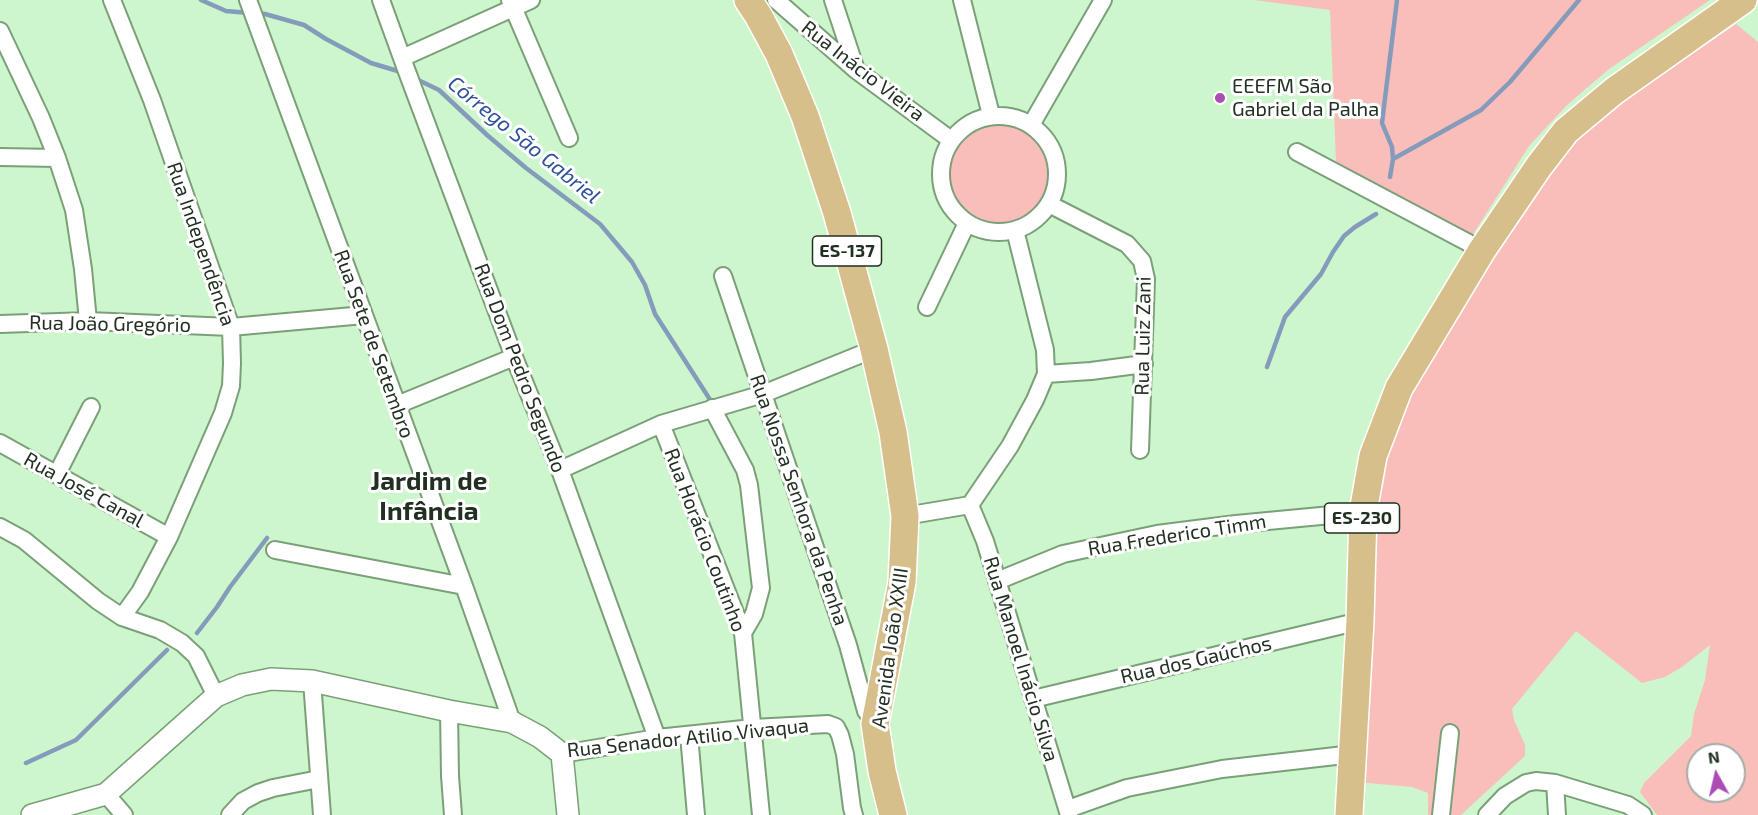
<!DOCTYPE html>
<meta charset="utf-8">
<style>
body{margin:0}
#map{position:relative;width:1758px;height:815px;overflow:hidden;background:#cef6cc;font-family:"Exo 2",sans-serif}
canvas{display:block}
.north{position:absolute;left:1686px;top:743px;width:60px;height:60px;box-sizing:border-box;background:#fff;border:2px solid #a6aca6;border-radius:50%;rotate:352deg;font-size:16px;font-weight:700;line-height:24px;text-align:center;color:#213021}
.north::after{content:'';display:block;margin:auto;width:21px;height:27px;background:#ac4db6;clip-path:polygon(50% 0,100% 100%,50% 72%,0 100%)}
</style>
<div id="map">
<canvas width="1758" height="815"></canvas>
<div class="north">N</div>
</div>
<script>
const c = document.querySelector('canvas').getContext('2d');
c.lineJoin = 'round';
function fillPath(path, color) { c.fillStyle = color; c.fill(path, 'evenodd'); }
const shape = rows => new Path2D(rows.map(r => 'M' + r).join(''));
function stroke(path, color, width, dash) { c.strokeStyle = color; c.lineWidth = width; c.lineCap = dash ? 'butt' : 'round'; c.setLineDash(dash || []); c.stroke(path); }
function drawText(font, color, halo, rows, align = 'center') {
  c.font = font + ' "Exo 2",sans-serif'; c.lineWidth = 6; c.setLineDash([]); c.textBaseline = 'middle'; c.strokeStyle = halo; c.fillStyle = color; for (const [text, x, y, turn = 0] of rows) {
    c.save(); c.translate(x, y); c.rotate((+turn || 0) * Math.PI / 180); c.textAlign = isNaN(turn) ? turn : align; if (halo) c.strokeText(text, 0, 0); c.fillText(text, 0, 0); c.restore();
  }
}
fillPath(shape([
 [1254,0,1710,0,1609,69,1567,105,1529,146,1472,236,1438,220,1336,162,1330,10],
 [1736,24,1758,42,1758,815,1657,815,1640,792,1644,783,1691,736,1694,714,1705,680,1710,645,1682,667,1665,677,1642,683,1576,631,1512,709,1514,720,1525,745,1525,756,1461,815,1428,815,1428,793,1412,787,1357,782,1375,493,1396,420,1473,286,1567,149,1597,119],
 [1698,755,1734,755,1734,791,1698,791],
 '947 173a52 52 0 1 1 104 0a52 52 0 1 1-104 0Z'
]), '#f9beb9');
stroke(shape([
 [201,0,226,11,249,13],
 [257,13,265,14,304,25,326,39,371,63,401,72],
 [414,78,439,90,487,135,526,168,600,224,632,262,645,285,655,314,709,398],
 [1393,159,1481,110,1510,82,1579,0],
 [1390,177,1393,159,1392,147,1382,123,1397,0],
 [1267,367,1285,317,1321,274,1333,252,1344,236,1355,227,1376,214],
 [197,633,217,607,230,587,267,538],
 [26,763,76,740,167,650]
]), '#849bbc', 4.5);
const minor = shape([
 [112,0,152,100,231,327,232,363,231,386,223,413,169,537,140,592,122,617],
 [248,0,464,586,512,722],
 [381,0,406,69,514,357,560,470,657,738],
 [510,0,569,138],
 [776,0,856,70,951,140],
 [833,0,856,70],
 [962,0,991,115],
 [0,31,41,118,57,158,74,210,83,269,88,321],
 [402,58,531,0],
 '941 174a58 58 0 1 1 116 0a58 58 0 1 1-116 0Z',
 [1031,125,1103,0],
 [1297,152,1482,250],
 [0,157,57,158],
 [1049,204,1127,244,1142,261,1146,279,1140,450],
 [723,276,848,645,866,711,875,723],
 [927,307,967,223],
 [0,324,88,321,231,327,364,315],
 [1046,374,1091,371,1144,364],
 [397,405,514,357],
 [712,408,745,470,749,485,761,588,754,614,743,633],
 [661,424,743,633,761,815],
 [0,443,169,537],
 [560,470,661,424,763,394,874,349],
 [57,474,91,407],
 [970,505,985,541,1069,815],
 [905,516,970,505,1010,446,1035,400,1046,374,1045,350,1015,230],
 [0,527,24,540,98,601,122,617,160,630,182,643,196,656,216,696],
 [275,550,464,586],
 [997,581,1063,554,1157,534,1236,524,1363,512],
 [312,681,322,815],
 [1033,699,1360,621],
 [449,711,450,776,453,815],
 [689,735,696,815],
 [562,754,657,738,753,728,828,724,836,727,840,735,845,754,852,808,854,815],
 [1555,783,1557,815],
 [106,794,124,815],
 [1068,809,1127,788,1222,769,1353,754],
 [230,815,243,801,258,793,273,788,319,779],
 [1441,815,1450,733],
 [1487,815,1505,796,1526,783,1536,781,1555,783,1628,805,1643,815]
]);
const tertiary = shape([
 [32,815,106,794,216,696,242,685,271,679,312,681,449,711,512,722,540,737,562,754,568,815]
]);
const primary = shape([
 [748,0,758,15,779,54,805,116,837,213,874,349,893,432,905,516,902,582,875,724,882,771,893,815],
 [1349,815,1360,621,1363,512,1373,456,1399,388,1482,250,1539,166,1566,131,1614,91,1743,0]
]);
stroke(minor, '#7ba079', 20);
stroke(tertiary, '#7ba079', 24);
stroke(primary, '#fff', 30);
stroke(minor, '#fff', 16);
stroke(tertiary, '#fff', 21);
stroke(primary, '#d7bf8b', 27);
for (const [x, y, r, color] of [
 [1220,98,6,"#ac4db6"]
]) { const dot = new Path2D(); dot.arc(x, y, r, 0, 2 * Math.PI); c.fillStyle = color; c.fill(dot); stroke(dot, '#fff', 2); }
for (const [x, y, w] of [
 [847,251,69],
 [1362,518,75]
]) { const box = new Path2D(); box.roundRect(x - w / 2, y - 15, w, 30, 4.5); c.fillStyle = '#fff'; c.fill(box); stroke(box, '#213021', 1.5); }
drawText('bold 18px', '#213021', null, [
 ["ES-137",847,251],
 ["ES-230",1362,518]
]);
drawText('20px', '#213021', '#fff', [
 ["Rua Inácio Vieira",863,71,38],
 ["Rua Independência",201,244,71],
 ["Rua João Gregório",110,324,1],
 ["Rua Luiz Zani",1143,336,-89],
 ["Rua Sete de Setembro",374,344,70],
 ["Rua Dom Pedro Segundo",520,368,69],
 ["Rua José Canal",84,490,29],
 ["Rua Nossa Senhora da Penha",799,500,71],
 ["Rua Frederico Timm",1177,535,-9],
 ["Rua Horácio Coutinho",705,540,69],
 ["Avenida João XXIII",890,648,-82],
 ["Rua Manoel Inácio Silva",1021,659,73],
 ["Rua dos Gaúchos",1196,660,-13],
 ["Rua Senador Atilio Vivaqua",688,738,-6]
]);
drawText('20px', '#213021', '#fff', [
 ["EEEFM São",1232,86],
 ["Gabriel da Palha",1232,109]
], 'left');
drawText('italic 21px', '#2e509b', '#fff', [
 ["Córrego São Gabriel",524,140,39]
]);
drawText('bold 26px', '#213021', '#fff', [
 ["Jardim de",429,481],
 ["Infância",429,511]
]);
</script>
